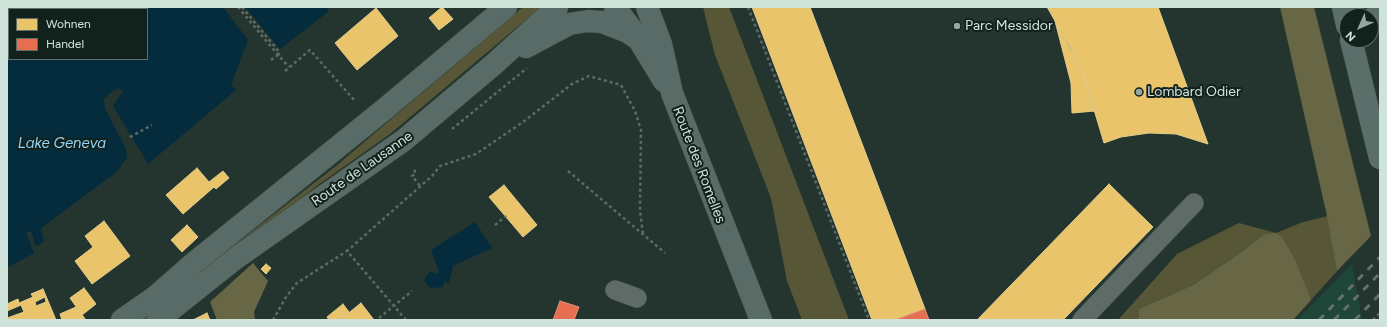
<!DOCTYPE html>
<style>
body{margin:0}
#map{position:relative;width:1387px;height:327px;overflow:hidden;background:#24352f;font-family:Figtree,sans-serif}
canvas{display:block}
.frame{position:absolute;inset:0;border:8px solid #d0e3db;pointer-events:none}
.legend{position:absolute;left:8px;top:8px;width:140px;height:52px;box-sizing:border-box;background:#13211c;border:1px solid #5f6f68;margin:0;padding:5px 7px;list-style:none;font-size:12px;color:#d0e3db}
.legend li{display:flex;align-items:center;gap:8px;height:20px}
.legend b{width:20px;border:1px solid #5f6f68}
.north{position:absolute;left:1339px;top:8px;width:40px;height:40px;box-sizing:border-box;background:#13211c;border:1px solid #5f6f68;border-radius:50%;rotate:225deg;font-size:11px;font-weight:700;line-height:16px;text-align:center;color:#d0e3db}
.north::after{content:'';display:block;margin:auto;width:14px;height:18px;background:#94a69f;clip-path:polygon(50% 0,100% 100%,50% 72%,0 100%)}
</style>
<div id="map">
<canvas width="1387" height="327"></canvas>
<div class="frame"></div>
<ul class="legend">
<li><b style="height:11px;background:#e9c46a"></b>Wohnen</li>
<li><b style="height:11px;background:#e76f51"></b>Handel</li>
</ul>
<div class="north">N</div>
</div>
<script>
const c = document.querySelector('canvas').getContext('2d');
c.lineJoin = 'round';
function fillPath(path, color) { c.fillStyle = color; c.fill(path, 'evenodd'); }
const shape = rows => new Path2D(rows.map(r => 'M' + r).join(''));
function stroke(path, color, width, dash) { c.strokeStyle = color; c.lineWidth = width; c.lineCap = dash ? 'butt' : 'round'; c.setLineDash(dash || []); c.stroke(path); }
function drawText(font, color, halo, rows, align = 'center') {
  c.font = font + ' Figtree,sans-serif'; c.lineWidth = 4; c.setLineDash([]); c.textBaseline = 'middle'; c.strokeStyle = halo; c.fillStyle = color; for (const [text, x, y, turn = 0] of rows) {
    c.save(); c.translate(x, y); c.rotate((+turn || 0) * Math.PI / 180); c.textAlign = isNaN(turn) ? turn : align; if (halo) c.strokeText(text, 0, 0); c.fillText(text, 0, 0); c.restore();
  }
}
fillPath(shape([
 [1352,264,1362,320,1297,320]
]), '#1e4639');
fillPath(shape([
 [523,7,541,7,390,134,318,185,160,312,148,320,135,320,197,274,336,166],
 [703,7,729,7,849,320,802,320,787,281,771,198,715,55],
 [1328,216,1337,271,1293,320,1263,235,1243,251,1193,285,1139,309,1138,320,1118,320,1177,254,1239,223,1276,233,1303,222]
]), '#575738');
fillPath(shape([
 [1280,7,1314,7,1371,236,1337,271,1327,216],
 [1276,233,1282,237,1295,260,1311,300,1293,320,1138,320,1139,309,1193,285,1243,251,1263,235],
 [253,263,268,281,254,312,255,320,217,320,210,302]
]), '#676745');
fillPath(shape([
 [7,7,223,7,248,40,231,85,236,90,148,164,113,106,123,91,119,88,113,91,104,99,105,108,126,149,127,157,118,171,41,228,44,241,38,246,35,245,32,233,29,231,26,232,34,253,7,268],
 [9,9,147,9,147,59,9,59],
 [245,7,328,7,328,12,280,49],
 [475,222,492,248,453,266,449,283,444,282,443,287,430,288,424,280,430,271,435,274,439,272,431,250]
]), '#042c3d');
const homes = shape([
 [442,7,453,19,439,30,429,18,442,7],
 [752,7,810,7,925,309,895,320,872,320,752,7],
 [1047,7,1158,7,1208,144,1176,134,1149,133,1121,137,1104,143,1083,73,1069,45,1047,7],
 [376,8,398,36,357,70,335,43,376,8],
 [1055,21,1083,73,1095,111,1072,113,1071,83,1055,21],
 [197,168,209,182,223,171,229,178,216,189,214,187,183,214,166,195,197,168],
 [1109,184,1153,227,1063,320,977,320,1109,184],
 [504,185,537,225,523,237,489,197,504,185],
 [104,221,130,256,92,284,75,261,93,247,85,236,104,221],
 [187,225,198,237,182,252,171,240,187,225],
 [266,264,271,268,266,274,261,269,266,264],
 [84,288,96,304,82,315,70,298,84,288],
 [43,289,56,320,7,320,7,318,24,312,21,305,7,311,7,304,18,299,19,303,33,297,31,294,43,289],
 [45,297,46,302,36,306,35,302,45,297],
 [361,303,374,320,340,320,361,303],
 [343,304,349,312,339,320,329,320,327,317,343,304],
 [76,307,86,320,62,320,60,314,76,307],
 [207,313,210,320,193,320,207,313]
]);
fillPath(homes, '#e9c46a');
stroke(homes, '#e2cd8c', 1);
const shops = shape([
 [560,301,579,307,574,320,553,320,560,301],
 [925,309,929,320,895,320,925,309]
]);
fillPath(shops, '#e76f51');
stroke(shops, '#e0927a', 1);
const minor = shape([
 [615,290,637,298],
 [1082,320,1194,203]
]);
const major = shape([
 [615,7,636,35],
 [647,7,661,44,672,93,761,320],
 [526,47,569,24,588,21,602,22,628,32,639,40,664,81],
 [122,320,155,297,195,262,386,108,506,7],
 [158,320,236,258,404,140,493,65,557,7]
]);
const highway = shape([
 [1343,7,1347,25],
 [1378,7,1380,14],
 [1351,40,1380,158]
]);
stroke(minor, '#40504a', 20);
stroke(major, '#40504a', 23);
stroke(highway, '#40504a', 23);
stroke(shape([
 [238,7,278,55],
 [242,7,280,53,278,55],
 [748,7,869,320],
 [271,60,278,55,289,67],
 [285,71,310,50,355,101],
 [452,129,527,68],
 [130,137,152,125],
 [414,170,416,173,412,176,420,186],
 [568,171,665,253],
 [495,225,506,216],
 [379,318,412,291],
 [273,320,286,297,297,283,347,251],
 [406,320,347,251,432,176,440,166,476,154,523,122,572,84,589,76,621,85,635,111,641,130,640,211,643,234],
 [1373,320,1380,313]
]), '#5d6a65', 2.5, [3, 3]);
stroke(minor, '#5e6b66', 19);
stroke(major, '#596b66', 22);
stroke(highway, '#5b6f6a', 22);
stroke(shape([
 [1319,320,1380,257],
 [1334,320,1380,273],
 [1355,320,1380,294]
]), '#64716c', 3, [7, 7]);
for (const [x, y, r, color] of [
 [957,26,4,"#94a69f"],
 [1139,92,4,"#94a69f"]
]) { const dot = new Path2D(); dot.arc(x, y, r, 0, 2 * Math.PI); c.fillStyle = color; c.fill(dot); stroke(dot, '#13211c', 1.5); }
drawText('14px', '#d0e3db', '#13211c', [
 ["Parc Messidor",965,26],
 ["Lombard Odier",1147,92]
], 'left');
drawText('14px', '#d0e3db', '#13211c', [
 ["Route des Romelles",699,165,69],
 ["Route de Lausanne",362,169,-35]
]);
drawText('italic 15px', '#90d3f9', '#13211c', [
 ["Lake Geneva",62,144]
]);
</script>
